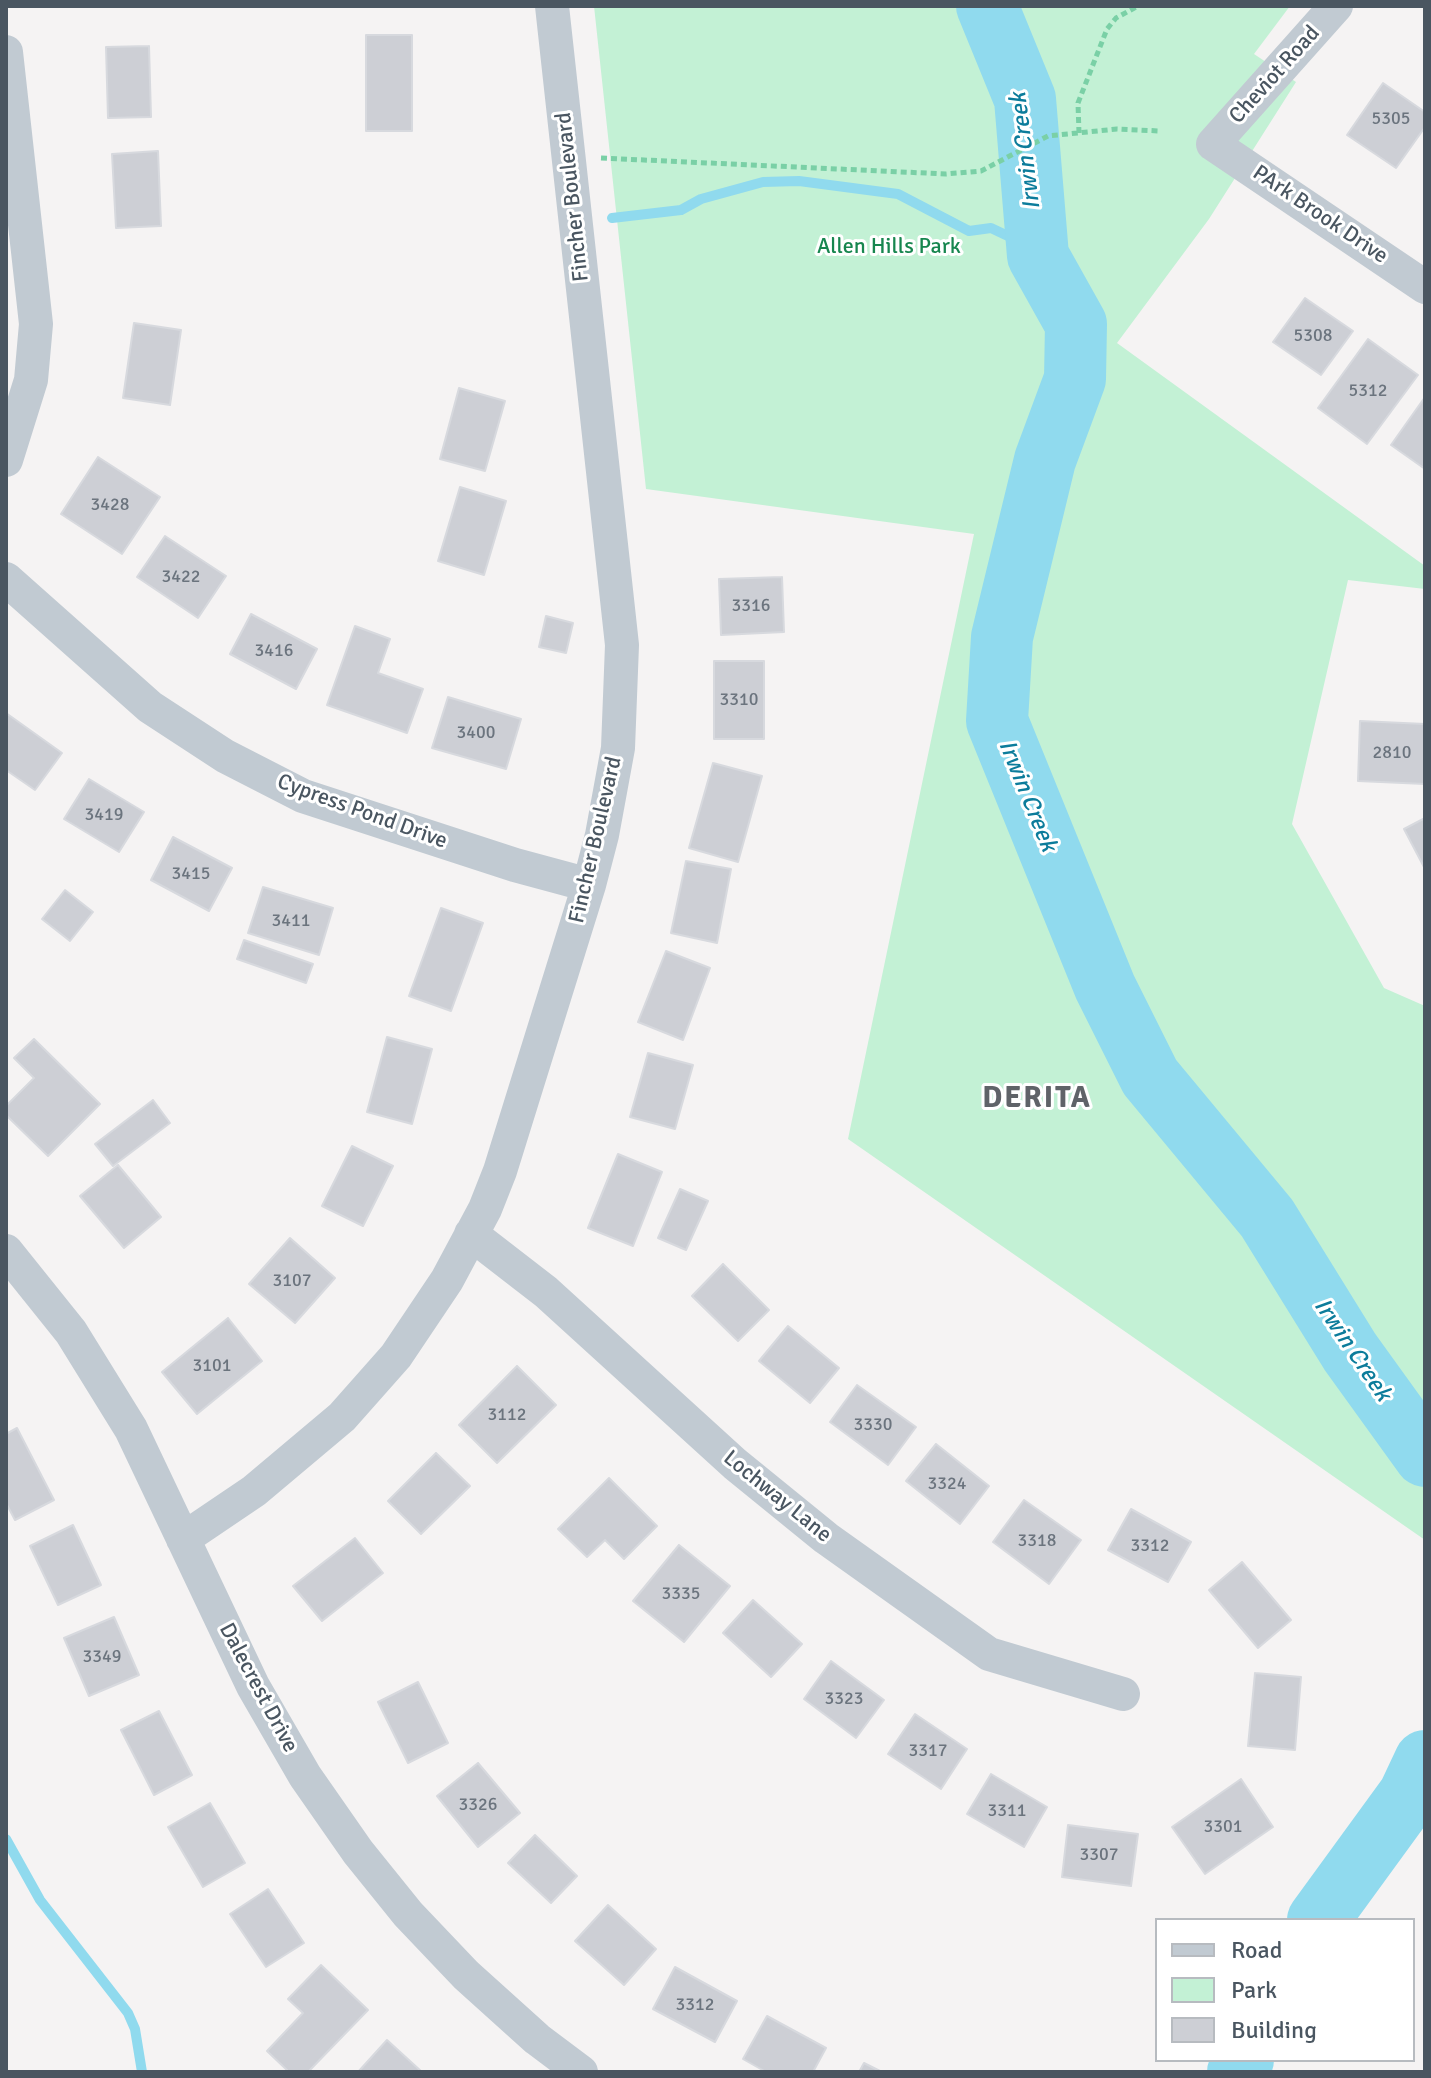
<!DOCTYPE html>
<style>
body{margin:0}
#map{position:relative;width:1431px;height:2078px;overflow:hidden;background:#f5f3f3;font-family:Signika,sans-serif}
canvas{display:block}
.frame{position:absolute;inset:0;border:8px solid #4a5661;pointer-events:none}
.legend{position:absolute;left:1155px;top:1918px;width:260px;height:144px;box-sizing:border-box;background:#fff;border:2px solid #b7bbc0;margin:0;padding:10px 14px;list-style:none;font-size:24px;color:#4a5661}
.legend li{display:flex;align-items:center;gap:16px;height:40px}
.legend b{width:40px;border:2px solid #b7bbc0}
</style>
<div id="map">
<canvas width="1431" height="2078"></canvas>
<div class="frame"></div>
<ul class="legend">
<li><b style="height:10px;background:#c1cad2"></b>Road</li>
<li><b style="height:22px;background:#c3f1d5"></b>Park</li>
<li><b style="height:22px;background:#cdcfd5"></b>Building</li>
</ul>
</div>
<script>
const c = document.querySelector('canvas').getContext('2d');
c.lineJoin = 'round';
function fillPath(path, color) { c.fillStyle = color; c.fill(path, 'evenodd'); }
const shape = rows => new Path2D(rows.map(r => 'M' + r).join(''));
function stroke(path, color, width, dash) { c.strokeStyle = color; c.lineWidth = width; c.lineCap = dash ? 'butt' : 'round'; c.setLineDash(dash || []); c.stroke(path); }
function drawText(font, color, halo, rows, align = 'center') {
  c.font = font + ' Signika,sans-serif'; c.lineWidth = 6; c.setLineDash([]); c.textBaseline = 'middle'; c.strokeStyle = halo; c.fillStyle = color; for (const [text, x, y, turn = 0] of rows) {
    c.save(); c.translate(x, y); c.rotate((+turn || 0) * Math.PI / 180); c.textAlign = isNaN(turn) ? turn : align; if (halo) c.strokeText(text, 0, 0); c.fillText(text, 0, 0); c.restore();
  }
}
fillPath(shape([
 [594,6,1290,6,1254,54,1296,82,1209,219,1117,343,1425,566,1425,589,1348,580,1292,824,1384,988,1425,1006,1425,1540,848,1139,974,534,646,489]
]), '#c3f1d5');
stroke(shape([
 [612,218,681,210,701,199,763,182,799,181,898,194,969,231,991,228,1010,237,1021,250,1038,256],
 [6,1839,40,1900,128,2013,135,2029,142,2072]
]), '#90daee', 10);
stroke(shape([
 [987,6,1025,99,1038,256,1076,324,1075,379,1045,460,1002,637,997,721,1105,987,1150,1077,1267,1218,1350,1352,1425,1456],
 [1318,1920,1409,1795,1425,1761],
 [1238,2072,1243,2060]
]), '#90daee', 62);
const building = shape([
 [366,35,412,35,412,131,366,131,366,35],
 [149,46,151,117,108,118,106,47,149,46],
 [1383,83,1425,112,1425,127,1396,168,1347,135,1383,83],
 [158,151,161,226,116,228,112,154,158,151],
 [1305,298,1353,331,1321,375,1273,342,1305,298],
 [134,323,181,330,170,405,123,398,134,323],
 [1368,339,1418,375,1367,444,1318,408,1368,339],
 [459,388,505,401,485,471,440,459,459,388],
 [1425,397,1425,469,1391,445,1425,397],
 [98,457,160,497,122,554,61,514,98,457],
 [460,487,506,501,484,575,438,561,460,487],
 [165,536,226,576,198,618,137,577,165,536],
 [782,577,784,632,721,635,719,579,782,577],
 [251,614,317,649,296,689,230,654,251,614],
 [546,616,573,623,566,653,539,647,546,616],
 [355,626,390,639,378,673,423,689,407,733,327,705,355,626],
 [714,661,764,661,764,739,714,739,714,661],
 [448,697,521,719,506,769,432,748,448,697],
 [6,713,62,753,35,790,6,770,6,713],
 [1360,721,1425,724,1425,784,1358,781,1360,721],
 [713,763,762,776,738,862,689,848,713,763],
 [89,779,144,812,119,852,64,819,89,779],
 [1425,818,1425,869,1404,829,1425,818],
 [173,837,232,868,209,911,151,880,173,837],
 [686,861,731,869,717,943,671,933,686,861],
 [263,887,333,908,319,955,248,933,263,887],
 [65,890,93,912,70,941,42,919,65,890],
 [441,908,483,923,451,1011,409,996,441,908],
 [244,940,313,964,306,983,237,959,244,940],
 [666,951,710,968,683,1040,638,1022,666,951],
 [387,1037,432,1049,412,1124,367,1112,387,1037],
 [34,1039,100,1104,48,1156,6,1115,6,1106,34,1078,14,1058,34,1039],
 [648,1053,693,1065,675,1129,630,1117,648,1053],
 [153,1100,170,1123,113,1166,95,1144,153,1100],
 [352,1146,393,1166,363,1226,322,1206,352,1146],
 [618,1154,662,1172,633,1246,588,1228,618,1154],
 [118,1165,161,1217,124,1248,80,1196,118,1165],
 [680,1189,708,1201,686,1250,658,1238,680,1189],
 [290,1238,335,1278,295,1323,249,1284,290,1238],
 [723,1264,769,1310,738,1341,692,1296,723,1264],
 [228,1318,262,1361,197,1414,162,1372,228,1318],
 [788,1326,839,1368,810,1403,759,1361,788,1326],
 [517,1366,556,1405,497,1463,459,1425,517,1366],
 [857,1385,916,1427,888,1465,830,1422,857,1385],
 [17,1428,54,1500,15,1520,6,1503,6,1434,17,1428],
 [936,1444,989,1486,960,1524,906,1481,936,1444],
 [436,1453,470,1486,421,1534,388,1501,436,1453],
 [609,1478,657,1526,624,1559,605,1540,587,1557,558,1529,609,1478],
 [1024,1500,1081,1540,1049,1584,993,1542,1024,1500],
 [1131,1509,1191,1542,1168,1582,1108,1550,1131,1509],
 [73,1525,101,1585,58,1605,30,1546,73,1525],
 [355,1538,383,1573,322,1621,293,1586,355,1538],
 [679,1545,730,1586,684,1642,633,1601,679,1545],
 [1242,1562,1291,1620,1258,1648,1209,1590,1242,1562],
 [753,1600,802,1644,771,1677,723,1633,753,1600],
 [114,1617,139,1675,89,1696,64,1638,114,1617],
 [831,1661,884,1700,856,1738,804,1699,831,1661],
 [1255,1673,1301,1677,1295,1750,1248,1746,1255,1673],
 [418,1682,448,1743,408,1763,378,1702,418,1682],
 [159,1711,192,1775,154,1795,121,1730,159,1711],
 [915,1714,967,1749,941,1789,888,1754,915,1714],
 [478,1763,520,1813,478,1847,437,1796,478,1763],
 [991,1774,1047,1807,1024,1847,967,1814,991,1774],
 [1241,1779,1273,1827,1205,1874,1172,1827,1241,1779],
 [210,1803,245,1863,203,1887,168,1827,210,1803],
 [1068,1825,1138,1834,1131,1886,1062,1877,1068,1825],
 [535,1835,577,1876,551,1903,508,1863,535,1835],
 [268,1889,304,1943,266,1967,230,1914,268,1889],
 [608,1905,656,1949,624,1985,575,1941,608,1905],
 [321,1965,368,2010,308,2072,289,2072,267,2051,303,2013,288,1999,321,1965],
 [675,1967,737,2001,715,2042,653,2009,675,1967],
 [767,2016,826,2048,813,2072,766,2072,743,2059,767,2016],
 [387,2040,422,2072,358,2072,387,2040],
 [864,2063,882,2072,859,2072,864,2063]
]);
fillPath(building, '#cdcfd5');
stroke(building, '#d7d9de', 2);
stroke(shape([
 [1079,133,1078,103,1107,29,1116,18,1138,6],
 [601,158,946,174,981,171,1048,136,1117,129,1160,131]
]), '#7ad0a6', 5, [6, 4]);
stroke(shape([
 [1336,6,1213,144,1425,287],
 [6,52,36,324,31,380,6,460],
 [6,579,150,707,225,756,303,796,515,865,589,885],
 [471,1234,546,1292,735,1464,826,1538,989,1654,1123,1694],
 [6,1251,71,1332,131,1429,253,1686,305,1776,358,1852,408,1914,466,1975,537,2039,581,2072],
 [183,1539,254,1491,342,1417,396,1356,447,1280,485,1209,500,1171,589,885,602,835,618,748,622,645,552,6]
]), '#c1cad2', 34);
drawText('18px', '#6b747e', null, [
 ["5305",1391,119],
 ["5308",1313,336],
 ["5312",1368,391],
 ["3428",110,505],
 ["3422",181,577],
 ["3316",751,606],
 ["3416",274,651],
 ["3310",739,700],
 ["3400",476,733],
 ["2810",1392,753],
 ["3419",104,815],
 ["3415",191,874],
 ["3411",291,921],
 ["3107",292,1281],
 ["3101",212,1366],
 ["3112",507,1415],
 ["3330",873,1425],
 ["3324",947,1484],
 ["3318",1037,1541],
 ["3312",1150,1546],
 ["3335",681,1594],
 ["3349",102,1657],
 ["3323",844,1699],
 ["3317",928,1751],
 ["3326",478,1805],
 ["3311",1007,1811],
 ["3301",1223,1827],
 ["3307",1099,1855],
 ["3312",695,2005]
]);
drawText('22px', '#4a5661', '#fff', [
 ["Cheviot Road",1275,75,-48],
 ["Fincher Boulevard",573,197,-96],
 ["PArk Brook Drive",1320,215,34],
 ["Cypress Pond Drive",362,812,20],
 ["Fincher Boulevard",596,840,-77],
 ["Lochway Lane",777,1497,39],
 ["Dalecrest Drive",258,1688,62]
]);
drawText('22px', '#17864f', '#fff', [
 ["Allen Hills Park",889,247]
]);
drawText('italic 24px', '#0c7c9b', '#fff', [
 ["Irwin Creek",1026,151,-97],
 ["Irwin Creek",1027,796,68],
 ["Irwin Creek",1352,1350,56]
]);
c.letterSpacing = '2px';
drawText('bold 30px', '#5f6368', '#fff', [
 ["DERITA",1037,1099]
]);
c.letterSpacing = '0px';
</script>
